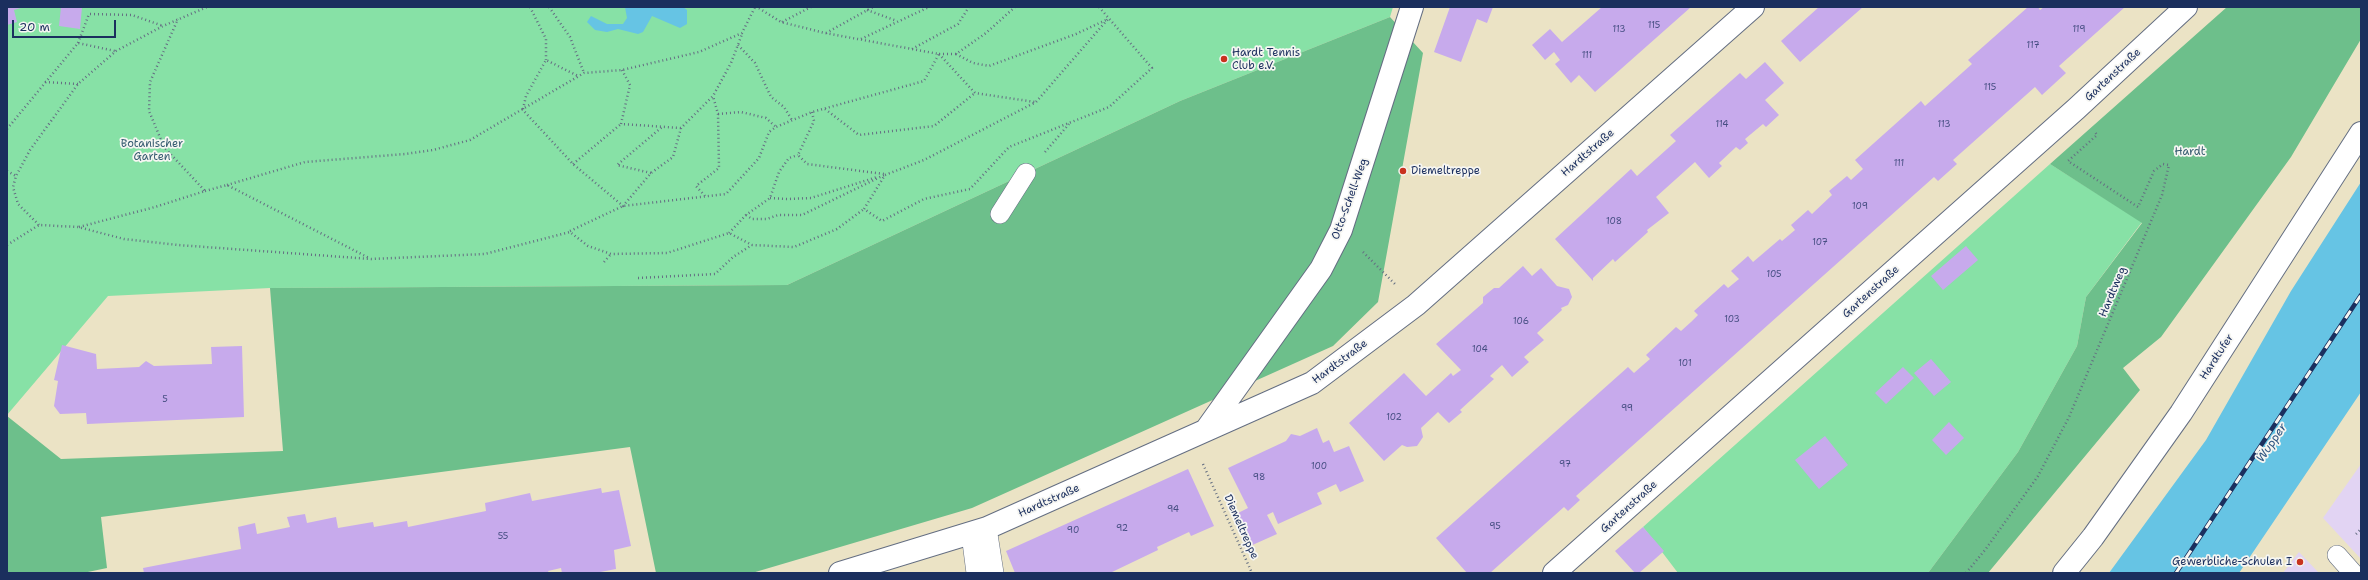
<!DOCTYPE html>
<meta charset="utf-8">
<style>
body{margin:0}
#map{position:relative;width:2368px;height:580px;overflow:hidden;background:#ebe3c5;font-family:"Shantell Sans",sans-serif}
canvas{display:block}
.frame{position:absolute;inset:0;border:8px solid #1b2f5e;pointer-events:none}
.scale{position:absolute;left:12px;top:20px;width:104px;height:18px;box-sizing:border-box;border:2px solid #1b2f5e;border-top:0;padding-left:5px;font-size:12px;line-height:14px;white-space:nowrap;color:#1b2f5e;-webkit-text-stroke:3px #f6f6f2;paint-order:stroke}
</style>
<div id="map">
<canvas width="2368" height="580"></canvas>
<div class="frame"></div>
<div class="scale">20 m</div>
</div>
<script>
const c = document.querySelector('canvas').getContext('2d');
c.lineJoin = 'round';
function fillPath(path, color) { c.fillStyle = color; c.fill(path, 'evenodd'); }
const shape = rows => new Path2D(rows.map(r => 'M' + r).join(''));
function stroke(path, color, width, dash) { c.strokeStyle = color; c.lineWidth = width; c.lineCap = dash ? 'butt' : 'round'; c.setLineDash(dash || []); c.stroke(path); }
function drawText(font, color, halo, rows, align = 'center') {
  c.font = font + ' "Shantell Sans",sans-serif'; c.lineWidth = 3.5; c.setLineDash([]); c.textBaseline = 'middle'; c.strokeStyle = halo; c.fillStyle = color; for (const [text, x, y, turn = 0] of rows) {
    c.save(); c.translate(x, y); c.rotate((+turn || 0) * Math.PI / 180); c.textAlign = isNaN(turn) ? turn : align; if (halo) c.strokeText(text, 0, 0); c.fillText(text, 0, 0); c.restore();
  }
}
fillPath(shape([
 [2361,464,2361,559,2323,518],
 [2299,552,2319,573,2283,573]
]), '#e2d4f3');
fillPath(shape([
 [7,7,1393,7,1390,17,1180,101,787,285,270,288,108,296,7,415],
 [2050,164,2142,222,2086,297,2077,346,2018,452,1928,573,1678,573,1643,527]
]), '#87e1a6');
fillPath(shape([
 [2227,7,2361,7,2361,39,2291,157,2161,337,2123,368,2140,390,1988,573,1928,573,2018,452,2077,346,2086,297,2142,223,2050,164],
 [1390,17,1423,53,1378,302,1333,346,972,508,752,573,656,573,630,447,101,517,107,568,83,573,7,573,7,416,61,459,283,451,270,288,787,285,1180,101]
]), '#6dbf8b');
fillPath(shape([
 [625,7,683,7,687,10,687,24,680,28,652,16,643,32,638,34,618,29,607,32,595,30,587,22,591,16,607,24,623,24,627,18],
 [2361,182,2361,392,2239,573,2109,573,2206,440,2291,291]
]), '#66c4e4');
fillPath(shape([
 [7,7,24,7,14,10,17,22,7,25],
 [61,7,82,7,80,29,59,26],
 [1450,7,1493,7,1487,23,1477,19,1461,62,1434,52],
 [1602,7,1691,7,1595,92,1579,75,1571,83,1555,64,1560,60,1554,52,1545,60,1532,45,1550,29,1562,42],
 [1819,7,1863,7,1800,62,1781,41],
 [2028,7,2038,7,2040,10,2044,7,2125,7,2059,66,2066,73,2042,95,2035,87,1953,160,1957,164,1938,181,1934,177,1576,496,1580,500,1568,511,1564,507,1490,573,1467,573,1436,538,1628,367,1634,373,1643,365,1650,359,1646,355,1676,327,1681,331,1691,322,1698,315,1694,311,1724,284,1728,288,1739,279,1731,271,1748,256,1753,262,1780,239,1782,241,1795,230,1791,225,1808,210,1812,214,1832,195,1829,191,1847,176,1851,180,1863,169,1855,160,1921,101,1925,106,1972,64,1968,60],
 [1765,62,1784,83,1765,100,1779,115,1766,127,1763,124,1745,139,1748,143,1740,150,1736,147,1719,163,1722,166,1709,178,1695,162,1656,197,1669,213,1647,230,1648,232,1615,262,1613,259,1593,278,1593,281,1555,239,1631,169,1637,176,1676,141,1670,135,1740,73,1746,79],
 [1966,246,1978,260,1943,290,1931,276],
 [1523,266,1532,276,1541,268,1557,286,1569,289,1572,297,1568,305,1561,308,1562,310,1537,333,1544,340,1524,357,1529,362,1512,377,1502,365,1490,376,1494,379,1460,410,1462,412,1449,423,1438,412,1421,428,1423,437,1417,446,1407,447,1402,445,1384,461,1349,423,1404,373,1426,396,1451,373,1453,376,1461,370,1436,344,1483,303,1483,297,1494,288,1499,288],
 [62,345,96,354,97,369,139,367,146,361,154,366,212,364,211,347,242,346,244,417,87,424,86,413,60,414,54,406,58,381,54,380],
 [1931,359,1951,382,1934,396,1914,373],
 [1903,367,1914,378,1886,404,1875,393],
 [1949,422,1964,438,1946,455,1932,440],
 [1317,428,1323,443,1329,440,1334,452,1349,446,1364,481,1340,492,1336,484,1317,493,1322,504,1278,524,1273,512,1267,515,1277,534,1248,547,1234,515,1248,508,1228,468,1286,441,1291,434,1300,436],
 [1825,436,1848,465,1819,489,1795,460],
 [1188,469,1214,526,1191,536,1189,532,1157,547,1158,550,1110,573,1015,573,1006,551],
 [601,488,602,493,619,490,631,546,614,550,616,569,595,573,562,573,561,568,548,571,549,573,144,573,143,568,241,549,238,527,255,523,257,534,290,527,287,517,305,514,307,523,336,517,338,528,373,522,374,527,407,521,408,527,486,511,485,503,530,493,532,501],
 [1643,527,1664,551,1639,573,1635,573,1615,551]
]), '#c7aaec');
const service = shape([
 [1000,214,1026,173],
 [987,528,994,573],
 [971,534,976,573],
 [2337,555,2353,573]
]);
const minor = shape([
 [1206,430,1321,269,1341,230,1412,7],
 [840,573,987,528,1312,383,1416,305,1753,7],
 [1554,573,2076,109,2186,7]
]);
const tertiary = shape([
 [2064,573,2093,537,2181,413,2361,133]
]);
stroke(service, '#646e82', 20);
stroke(minor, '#646e82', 24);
stroke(tertiary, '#646e82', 24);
stroke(shape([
 [530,7,546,39,546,60],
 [549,7,570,37,584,73],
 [1099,7,1152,68,1109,107,1009,147,970,189,924,199,882,221,864,209,885,175,924,160,1036,102,1108,19],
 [867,10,897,21],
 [782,22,811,7],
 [826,33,873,7],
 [861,39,929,7],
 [78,43,89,14,132,15,163,26],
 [738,45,755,63,771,97,784,107,792,120],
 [912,49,958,24,969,7],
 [939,54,975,93,1035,102],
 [939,54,956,54,986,33,1015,7],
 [956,54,973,63,989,66,1076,34,1106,20],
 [622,70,630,85,621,124,681,128],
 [45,82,78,84],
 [522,109,573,164,623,206,651,173,673,157,681,128,713,96,731,63,742,34],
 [523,109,526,96,546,60,578,76],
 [825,109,859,135,934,126,975,93],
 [812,112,814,121,798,155,807,164,884,174],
 [718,114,741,112,766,118,776,127],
 [7,129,78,43,115,51],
 [1045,152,1069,124],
 [573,164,621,124],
 [7,171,16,176],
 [651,173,617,165,662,127],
 [227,185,305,162,405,154,433,150,470,140,584,73,622,70,699,52,742,33,755,7],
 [205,191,227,185,369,258],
 [705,196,696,186,719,168,718,114,713,96],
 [770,198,787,199,811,198,877,177],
 [746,215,752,219,767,219,778,215,802,215,884,175],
 [39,225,18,204,13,187,16,176,30,150,78,84,116,51,163,26,207,7],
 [79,227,155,207,205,191,164,147,149,111,150,82,178,19],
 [570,231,623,206,726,194,759,158,769,132,776,127,812,112,924,81,939,54,825,33,781,22,757,7],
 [729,233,746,215,770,198,779,172,789,158,798,155],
 [7,245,39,225,78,227,124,239,178,245,371,259,485,254,570,232,588,246,611,254,667,253,729,233,752,245,794,247,837,229,864,209],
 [1363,252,1395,284],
 [604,262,611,254],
 [638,278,715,274,733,257,752,245],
 [1203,464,1252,573],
 [2356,534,2361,529],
 [1966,573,1985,550,2038,476,2069,417,2162,195,2169,165,2163,164,2154,171,2138,207,2068,161,2097,135,2095,132]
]), '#646e82', 2.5, [1, 3]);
stroke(service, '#fff', 19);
stroke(minor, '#fff', 22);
stroke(tertiary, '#fff', 22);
const rail = shape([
 [2176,573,2361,295]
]);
stroke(rail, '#1b2f5e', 4.5);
stroke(rail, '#f6f6f2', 3, [9]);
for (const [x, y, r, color] of [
 [1224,59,4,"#c8321e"],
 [1403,171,4,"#c8321e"],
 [2300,562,4,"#c8321e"]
]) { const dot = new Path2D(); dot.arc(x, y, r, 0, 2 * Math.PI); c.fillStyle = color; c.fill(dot); stroke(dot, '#f6f6f2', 1.5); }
drawText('9px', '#464e82', null, [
 ["115",1654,26],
 ["113",1619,30],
 ["119",2079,30],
 ["117",2033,46],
 ["111",1587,56],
 ["115",1990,88],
 ["114",1722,125],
 ["113",1944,125],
 ["111",1899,164],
 ["109",1860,207],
 ["108",1614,222],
 ["107",1820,243],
 ["105",1774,275],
 ["103",1732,320],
 ["106",1521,322],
 ["104",1480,350],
 ["101",1685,364],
 ["5",165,400],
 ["99",1627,409],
 ["102",1394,418],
 ["97",1565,465],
 ["100",1319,467],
 ["98",1259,478],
 ["94",1173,510],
 ["95",1495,527],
 ["92",1122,529],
 ["90",1073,531],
 ["55",503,537]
]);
drawText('11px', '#1b2f5e', '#f6f6f2', [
 ["Hardt Tennis",1232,53],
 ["Club e.V.",1232,66],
 ["Diemeltreppe",1411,171],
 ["Gewerbliche-Schulen I",2292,562,"right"]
], 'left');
drawText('11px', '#1b2f5e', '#f6f6f2', [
 ["Gartenstraße",2113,75,-43],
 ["Hardtstraße",1588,153,-41],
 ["Otto-Schell-Weg",1350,199,-70],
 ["Gartenstraße",1871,292,-42],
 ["Hardtweg",2113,292,-67],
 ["Hardtufer",2217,357,-57],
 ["Hardtstraße",1340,362,-37],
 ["Hardtstraße",1049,501,-24],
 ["Gartenstraße",1629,507,-42],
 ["Diemeltreppe",1241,527,66]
]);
drawText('11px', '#365c70', '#f6f6f2', [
 ["Botanischer",152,144],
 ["Garten",152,157],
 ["Hardt",2190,152]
]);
drawText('italic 12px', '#2e5480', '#f6f6f2', [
 ["Wupper",2272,443,-56]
]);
</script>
